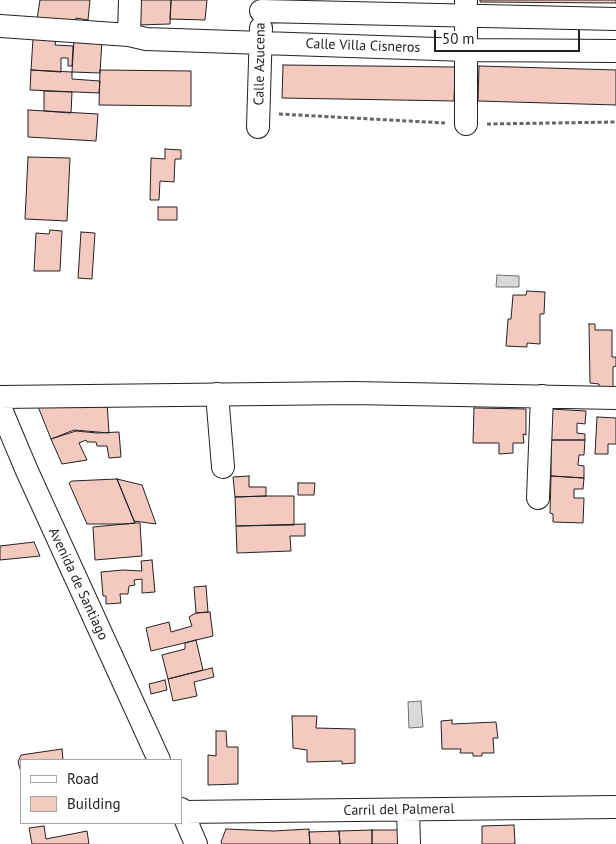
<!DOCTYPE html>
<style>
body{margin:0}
#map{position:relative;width:616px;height:844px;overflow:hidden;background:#fff;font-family:"PT Sans",sans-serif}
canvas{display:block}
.legend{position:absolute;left:20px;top:759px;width:162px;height:65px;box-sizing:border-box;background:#fff;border:1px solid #a7a7a7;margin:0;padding:6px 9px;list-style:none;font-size:15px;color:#222}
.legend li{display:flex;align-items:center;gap:10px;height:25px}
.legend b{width:25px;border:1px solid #a7a7a7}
.scale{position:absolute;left:434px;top:30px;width:146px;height:22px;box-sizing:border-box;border:2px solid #222;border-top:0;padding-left:6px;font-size:15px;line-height:18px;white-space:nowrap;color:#222;-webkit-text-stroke:4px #fff;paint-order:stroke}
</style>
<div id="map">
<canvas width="616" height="844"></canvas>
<ul class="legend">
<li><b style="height:6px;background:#fff"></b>Road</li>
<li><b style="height:14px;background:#f3c9c0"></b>Building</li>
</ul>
<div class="scale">50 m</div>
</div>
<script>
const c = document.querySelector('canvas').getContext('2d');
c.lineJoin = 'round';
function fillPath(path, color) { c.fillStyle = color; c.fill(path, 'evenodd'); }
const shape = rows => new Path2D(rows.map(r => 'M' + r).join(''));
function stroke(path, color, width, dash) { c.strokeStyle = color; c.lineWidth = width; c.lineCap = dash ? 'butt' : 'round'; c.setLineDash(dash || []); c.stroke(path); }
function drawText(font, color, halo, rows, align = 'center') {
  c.font = font + ' "PT Sans",sans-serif'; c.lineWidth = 4; c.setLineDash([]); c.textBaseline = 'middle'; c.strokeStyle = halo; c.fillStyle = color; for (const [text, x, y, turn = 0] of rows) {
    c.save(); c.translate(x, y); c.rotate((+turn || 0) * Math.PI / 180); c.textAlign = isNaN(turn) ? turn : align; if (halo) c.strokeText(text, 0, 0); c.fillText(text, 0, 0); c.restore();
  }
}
const water = shape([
 [497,275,519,276,519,287,496,287,497,275],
 [421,701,423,727,409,728,408,702,421,701]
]);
fillPath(water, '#d9d9d9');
stroke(water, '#6f6f6f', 1);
const building = shape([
 [40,0,90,0,88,20,76,18,75,22,37,19,40,0],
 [137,0,171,0,170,24,136,25,137,0],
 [171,0,207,0,205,20,170,19,171,0],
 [480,0,616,0,616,3,480,2,480,0],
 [33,39,56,40,55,45,73,46,72,66,68,66,68,58,61,58,61,72,31,70,33,39],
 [74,40,102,40,100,73,72,72,74,40],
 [283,65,455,67,454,101,282,98,283,65],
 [479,66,616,70,616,105,478,101,479,66],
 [31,70,72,72,72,79,100,81,99,93,30,90,31,70],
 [100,70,191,71,191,106,99,105,100,70],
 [44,91,72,92,71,113,44,111,44,91],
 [28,110,98,114,96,141,28,137,28,110],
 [165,149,181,150,181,159,175,159,174,182,160,181,159,200,150,200,151,158,165,159,165,149],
 [28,157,70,158,67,221,25,219,28,157],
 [158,207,177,207,177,220,158,220,158,207],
 [50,230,62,231,60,271,34,271,36,233,49,234,50,230],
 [81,232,95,233,92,279,78,278,81,232],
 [527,291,545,292,544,314,540,314,540,344,527,343,527,347,506,346,508,319,511,319,513,295,526,295,527,291],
 [589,324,595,324,595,330,612,330,612,357,616,357,616,366,613,367,613,393,600,394,599,384,590,383,589,324],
 [107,402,109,433,74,430,51,439,37,404,107,402],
 [474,408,526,409,526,435,523,434,524,443,513,443,513,453,499,454,499,443,473,443,474,408],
 [551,409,586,411,585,424,577,423,577,433,585,434,585,440,551,440,551,409],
 [597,417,616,418,616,444,608,444,608,454,595,454,597,417],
 [76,431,97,433,119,432,121,457,109,458,107,446,97,446,96,442,87,442,86,440,79,443,87,460,62,464,51,439,76,431],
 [551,440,585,440,584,455,579,455,578,465,584,466,584,478,551,476,551,440],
 [249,476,249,487,266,487,266,496,235,497,233,477,249,476],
 [551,476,584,478,583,489,574,489,574,498,584,498,583,523,553,522,553,514,550,513,551,476],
 [117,479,135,523,126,524,87,524,69,483,72,481,117,479],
 [117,479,142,485,156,524,134,521,117,479],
 [298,483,315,483,314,495,298,495,298,483],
 [266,496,294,496,294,525,236,526,235,497,266,496],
 [135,523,140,523,142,556,95,560,93,527,135,523],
 [305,524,305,536,290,536,291,551,237,553,236,526,305,524],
 [34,542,40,556,0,560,0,546,34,542],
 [152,560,155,592,142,593,142,579,134,580,135,585,129,586,128,594,120,594,121,603,106,604,106,596,103,596,101,572,123,570,142,571,141,561,152,560],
 [206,586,208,612,196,613,194,587,206,586],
 [210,612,213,636,151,651,146,628,169,622,171,632,192,626,189,617,196,613,210,612],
 [196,640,203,670,168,679,162,655,185,649,185,643,196,640],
 [212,668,214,677,194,682,197,696,173,701,168,679,212,668],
 [165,680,167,690,151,694,149,684,165,680],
 [292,716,317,716,316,728,355,729,355,763,342,764,342,761,307,762,307,750,293,748,292,716],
 [452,720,452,724,496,722,498,738,493,738,494,753,482,753,482,756,473,756,473,753,460,753,461,749,442,749,441,721,452,720],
 [216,731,226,731,227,747,238,747,238,784,208,785,208,755,216,756,216,731],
 [62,749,63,760,21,760,21,772,18,762,21,755,62,749],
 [514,825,515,844,482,844,482,826,514,825],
 [44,826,46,839,87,831,89,844,32,844,29,828,44,826],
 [226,829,273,831,309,829,310,844,222,844,221,842,226,829],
 [372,830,372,844,340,844,339,831,372,830],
 [372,830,398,830,398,844,372,844,372,830],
 [339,831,340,844,310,844,309,832,339,831]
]);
fillPath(building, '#f3c9c0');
stroke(building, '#222', 1);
const minor = shape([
 [261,11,616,19],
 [0,26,129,35,146,39,466,50,616,51],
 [129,35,130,0],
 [466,124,466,1],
 [258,127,261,28],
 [217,394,223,467],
 [0,397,353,393,616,398],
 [0,407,27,471,159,760],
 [538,498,542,396],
 [181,809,196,844],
 [408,810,409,844],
 [183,812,616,807]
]);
stroke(minor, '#222', 24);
stroke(shape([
 [279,114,445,123],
 [487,124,616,122]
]), '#646464', 3, [4, 2.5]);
stroke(minor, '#fff', 22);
drawText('14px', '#222', '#fff', [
 ["Calle Villa Cisneros",363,46,2],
 ["Calle Azucena",260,64,-89],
 ["Avenida de Santiago",78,584,65],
 ["Carril del Palmeral",399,810,-1]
]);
</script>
